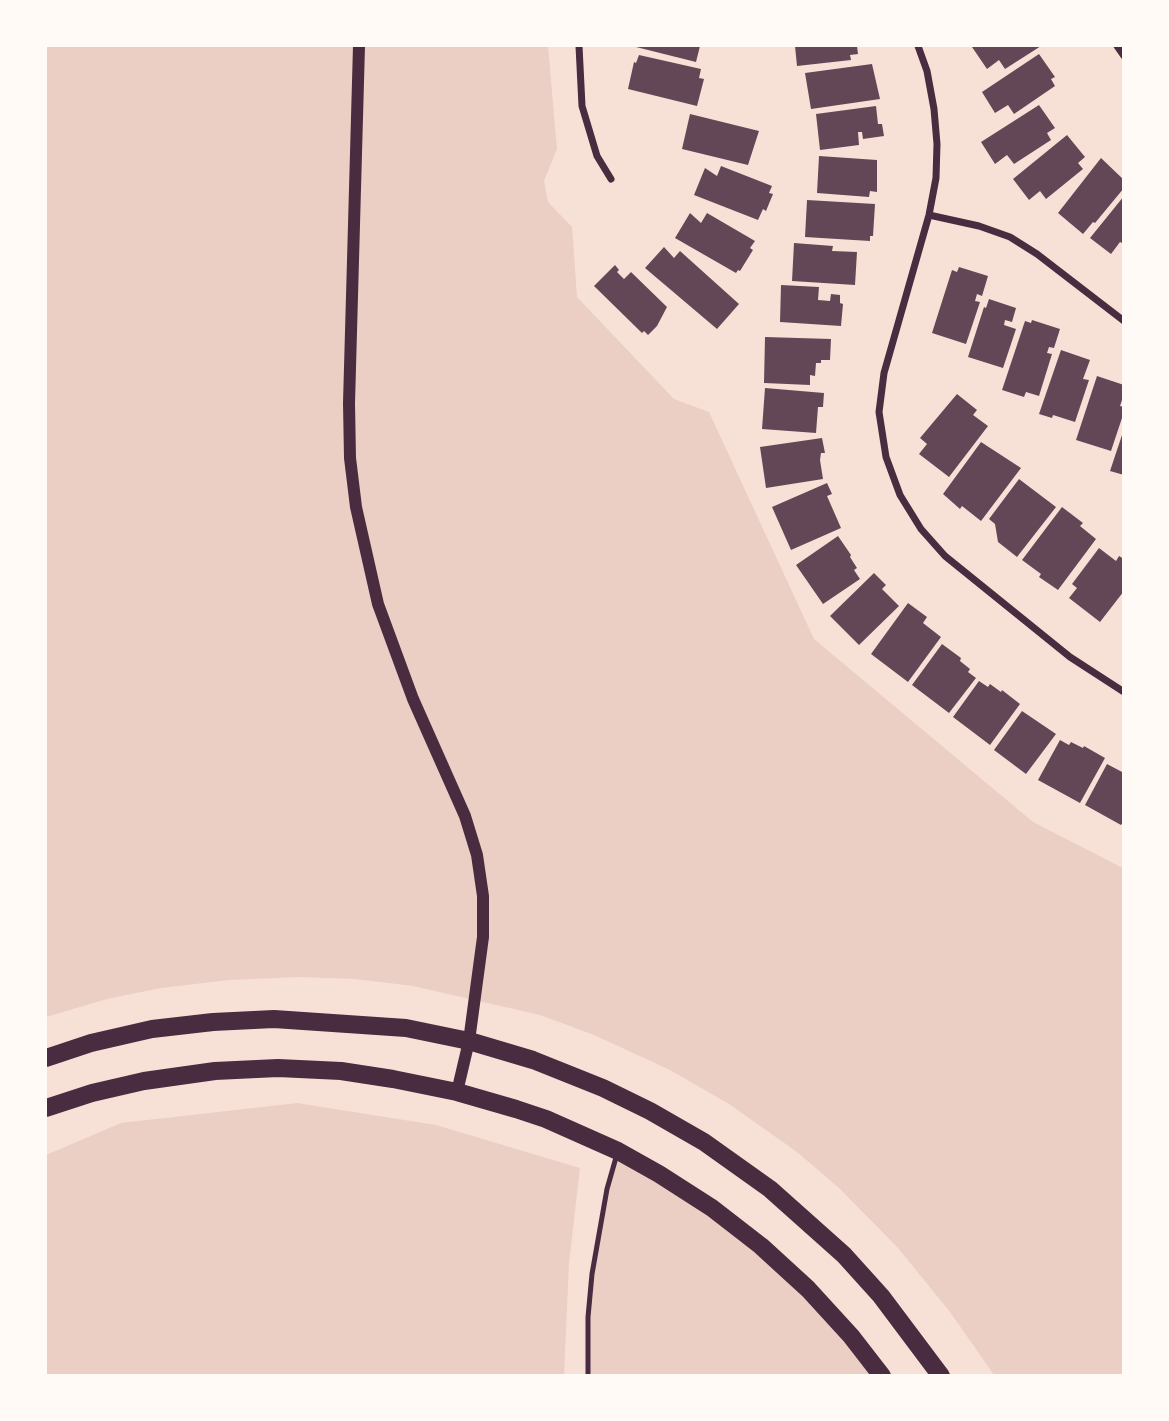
<!DOCTYPE html>
<style>
body{margin:0}
#map{position:relative;width:1169px;height:1421px;overflow:hidden;background:#f7e1d7;font-family:"Alegreya Sans",sans-serif}
canvas{display:block}
.frame{position:absolute;inset:0;border:47px solid #fffaf5;pointer-events:none}
</style>
<div id="map">
<canvas width="1169" height="1421"></canvas>
<div class="frame"></div>
</div>
<script>
const c = document.querySelector('canvas').getContext('2d');
c.lineJoin = 'round';
function fillPath(path, color) { c.fillStyle = color; c.fill(path, 'evenodd'); }
const shape = rows => new Path2D(rows.map(r => 'M' + r).join(''));
function stroke(path, color, width, dash) { c.strokeStyle = color; c.lineWidth = width; c.lineCap = dash ? 'butt' : 'round'; c.setLineDash(dash || []); c.stroke(path); }
fillPath(shape([
 [46,46,548,46,557,149,544,181,548,202,572,227,577,297,674,399,709,412,814,639,1033,822,1123,868,1123,1375,994,1375,950,1312,898,1248,839,1188,797,1152,729,1104,670,1070,594,1035,540,1015,413,986,354,979,299,977,230,980,161,988,107,999,46,1017],
 [297,1103,436,1125,580,1168,569,1263,564,1375,46,1375,46,1155,121,1123],
 [618,1151,761,1246,882,1376,588,1376,588,1316,607,1189]
]), '#ebcfc5');
fillPath(shape([
 [632,46,700,46,696,62],
 [795,46,857,46,858,54,850,55,851,60,797,66],
 [975,46,1041,46,1005,69,999,60,987,69,972,47],
 [1039,54,1055,77,1051,79,1055,86,1014,114,1008,105,995,113,982,92],
 [639,55,701,69,699,78,704,79,697,106,628,89,634,62,636,63],
 [872,64,880,99,811,109,805,73],
 [1039,105,1055,128,1047,133,1051,140,1014,164,1007,155,995,164,981,142],
 [876,106,878,124,882,124,884,136,863,139,862,132,858,132,859,145,820,150,816,114],
 [690,114,759,131,748,165,682,149],
 [1067,135,1085,157,1078,163,1083,169,1046,199,1040,191,1029,200,1013,179],
 [819,156,877,160,877,192,870,191,869,197,817,193],
 [1101,158,1124,180,1124,188,1095,223,1093,222,1083,234,1058,213],
 [721,166,772,186,769,193,773,194,766,211,763,209,758,220,694,195,705,168,717,176],
 [1124,196,1124,244,1120,242,1111,254,1090,238],
 [807,200,875,204,873,236,870,236,870,241,805,237],
 [690,213,701,223,707,213,755,241,750,248,753,250,740,271,738,270,736,273,675,238],
 [794,243,833,246,832,251,857,252,855,285,792,281],
 [664,247,674,258,680,251,739,304,717,329,645,268],
 [615,265,619,270,617,272,624,279,631,272,667,307,657,326,648,335,644,331,642,333,594,286],
 [959,267,988,276,982,296,977,294,975,301,980,302,966,344,932,333,952,270,957,272],
 [781,285,819,287,818,300,830,301,831,294,840,295,840,303,843,304,841,326,780,322],
 [989,299,1016,308,1012,322,1005,320,1004,325,1016,329,1003,368,968,357,984,307,986,308],
 [1032,320,1060,329,1054,348,1049,347,1047,353,1052,354,1039,396,1026,392,1024,397,1002,390,1025,321,1031,323],
 [765,337,831,339,830,360,821,360,821,363,816,363,815,376,810,375,810,385,764,383],
 [1061,350,1090,360,1083,379,1089,380,1075,422,1053,415,1052,418,1039,414],
 [1097,376,1124,385,1124,400,1122,400,1120,406,1124,407,1124,412,1111,451,1076,440],
 [765,388,824,393,823,407,818,407,816,433,762,429],
 [957,394,977,410,973,415,988,426,949,477,919,454,927,444,920,438],
 [1123,432,1124,432,1124,475,1110,471],
 [822,438,825,453,821,453,820,460,823,479,766,488,760,447],
 [981,442,1021,468,981,521,962,506,960,509,943,494],
 [1019,479,1056,507,1017,557,998,542,995,524,989,519],
 [827,483,832,494,827,496,841,528,791,550,772,507],
 [1062,507,1083,523,1080,526,1096,539,1058,590,1039,577,1041,574,1022,560],
 [838,536,851,555,850,557,857,568,854,570,860,579,823,604,796,565],
 [1099,548,1116,561,1119,556,1124,559,1124,591,1100,622,1069,598,1077,588,1072,584],
 [874,573,886,585,882,589,899,606,859,645,830,616],
 [908,603,927,617,923,623,941,637,908,682,871,654],
 [942,644,961,658,960,661,970,669,968,672,976,678,949,713,912,685],
 [979,681,988,687,990,684,1001,692,1002,690,1020,704,990,745,953,717],
 [1022,711,1056,734,1026,774,994,750],
 [1060,740,1069,745,1071,742,1083,748,1084,746,1105,758,1080,803,1038,780],
 [1107,764,1124,773,1124,821,1121,825,1085,805]
]), '#644757');
stroke(shape([
 [588,1376,588,1317,592,1274,607,1189,617,1154]
]), '#4a2c40', 5);
stroke(shape([
 [579,46,582,106,597,156,611,179],
 [918,46,927,71,934,109,937,144,936,178,929,215,884,373,879,412,886,457,900,495,921,529,945,556,1070,657,1124,692],
 [1117,46,1124,56],
 [929,215,979,226,1010,237,1037,254,1124,321]
]), '#4a2c40', 7);
stroke(shape([
 [359,46,349,403,350,458,356,507,378,604,413,699,465,816,477,855,483,896,483,937,469,1041,457,1092]
]), '#4a2c40', 12);
stroke(shape([
 [46,1058,91,1043,152,1029,213,1022,274,1019,406,1028,469,1041,533,1060,603,1088,650,1111,704,1142,770,1189,844,1255,881,1296,941,1376],
 [46,1108,92,1093,144,1081,215,1071,278,1068,341,1071,393,1079,457,1092,516,1109,546,1119,618,1151,659,1174,712,1208,761,1246,808,1289,851,1336,882,1376]
]), '#4a2c40', 18);
</script>
